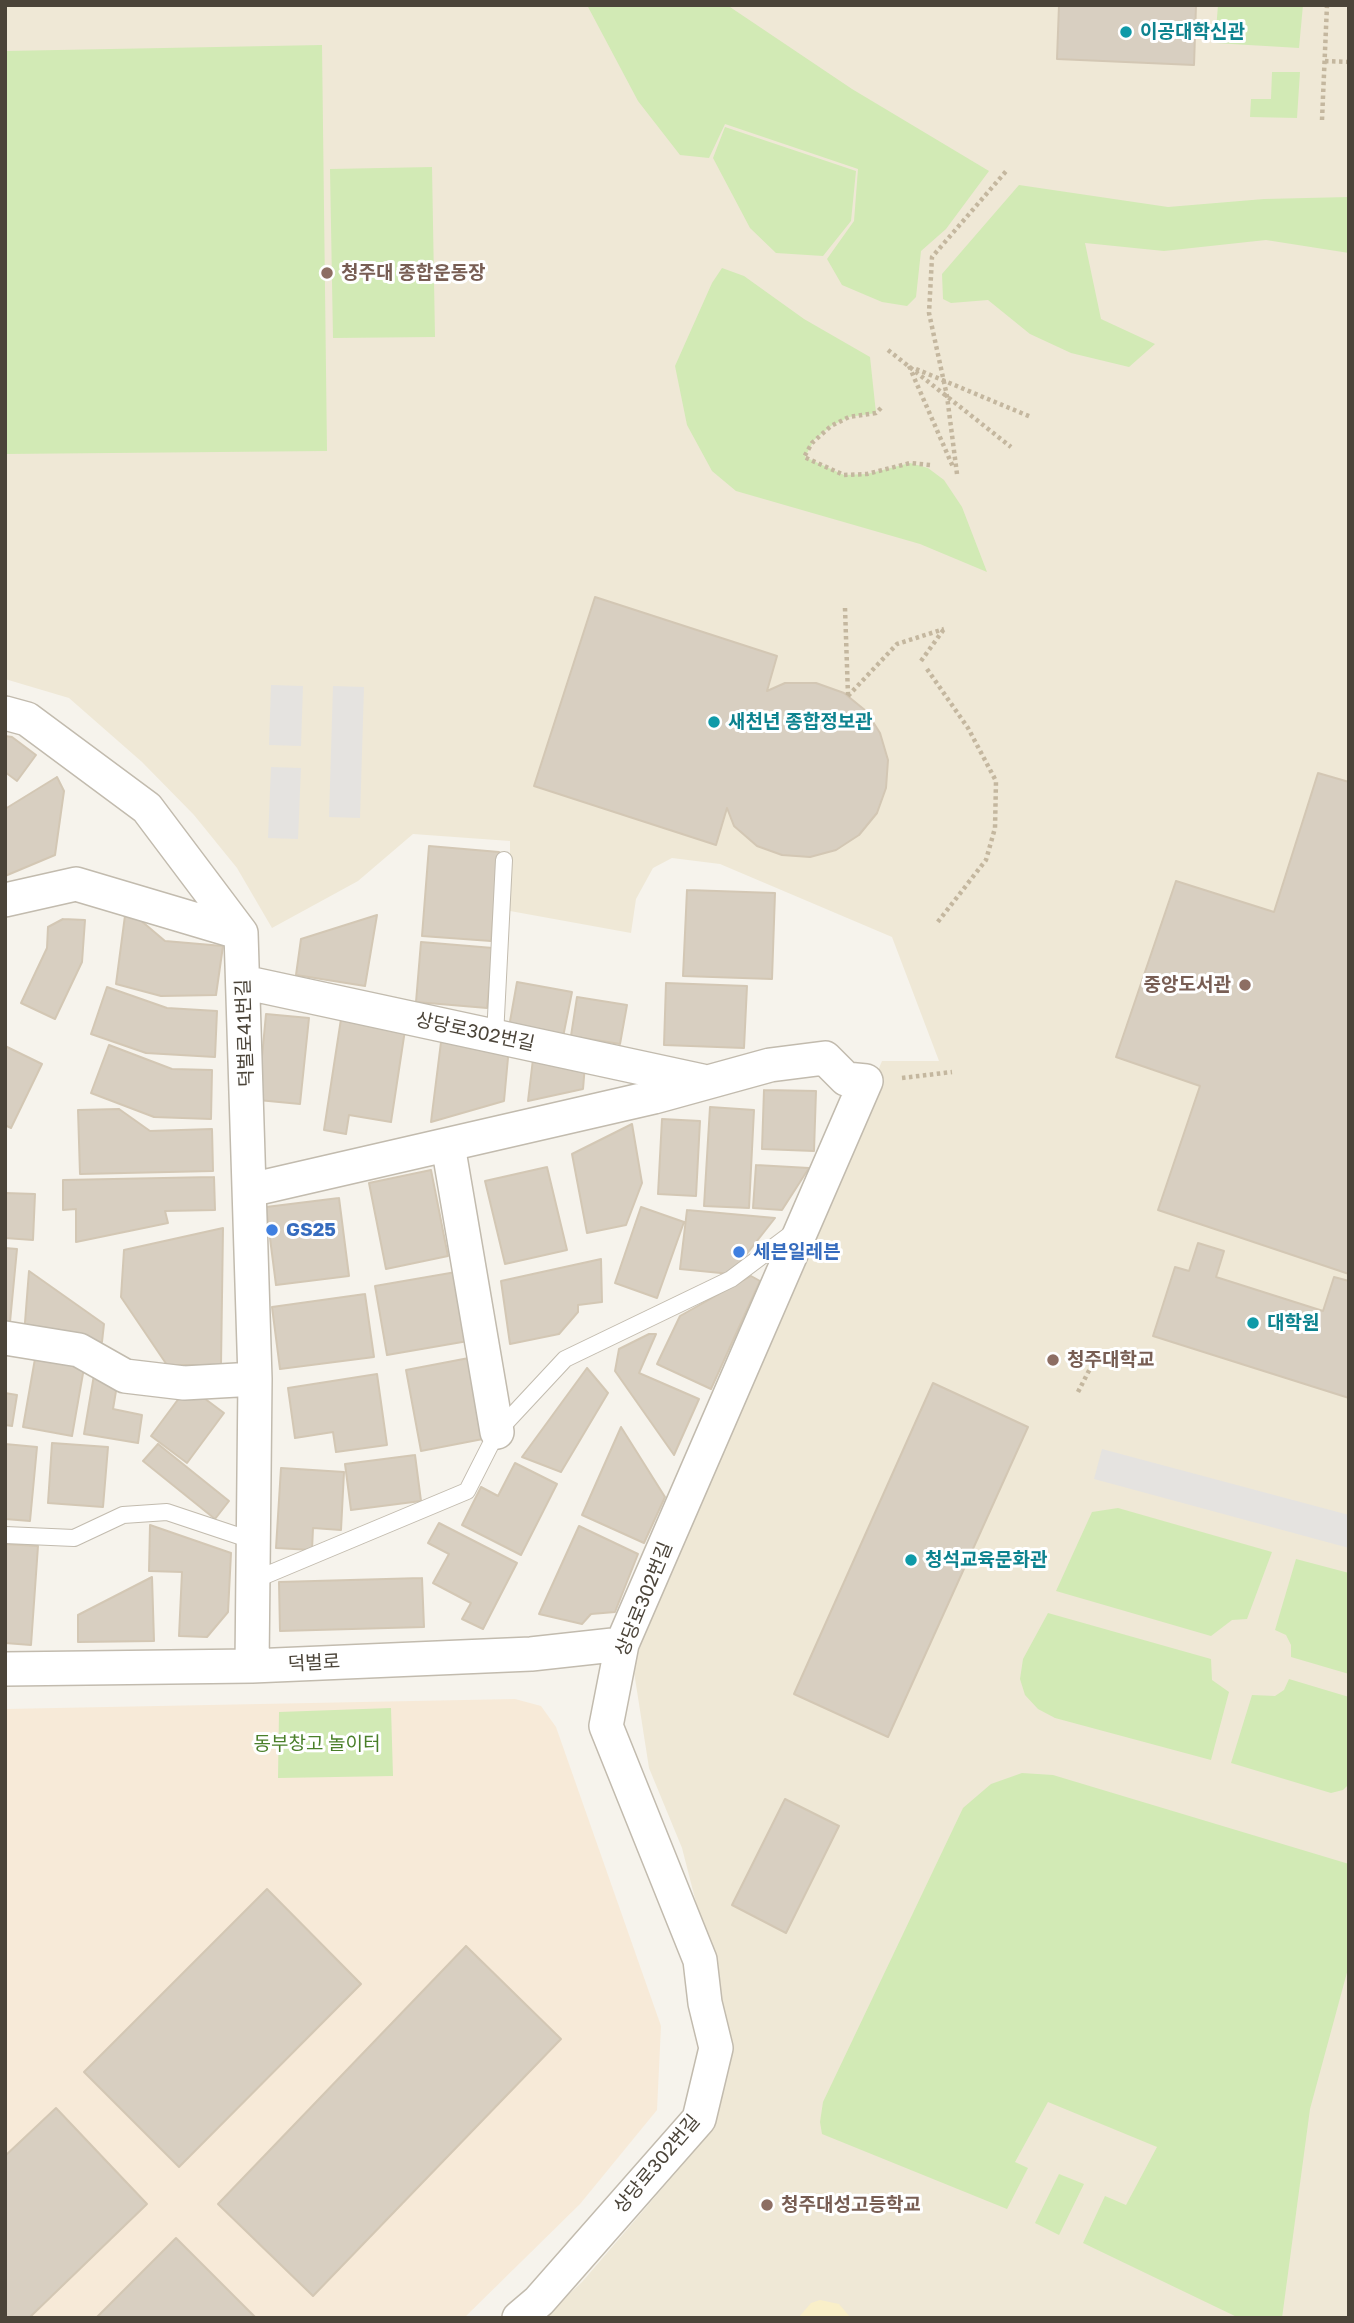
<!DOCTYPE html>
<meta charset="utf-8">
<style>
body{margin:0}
#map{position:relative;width:1354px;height:2323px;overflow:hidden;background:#f6f3ec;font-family:"Golos Text",sans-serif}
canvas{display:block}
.frame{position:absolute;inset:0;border:7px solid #4b4439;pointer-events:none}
</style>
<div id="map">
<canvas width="1354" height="2323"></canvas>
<div class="frame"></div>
</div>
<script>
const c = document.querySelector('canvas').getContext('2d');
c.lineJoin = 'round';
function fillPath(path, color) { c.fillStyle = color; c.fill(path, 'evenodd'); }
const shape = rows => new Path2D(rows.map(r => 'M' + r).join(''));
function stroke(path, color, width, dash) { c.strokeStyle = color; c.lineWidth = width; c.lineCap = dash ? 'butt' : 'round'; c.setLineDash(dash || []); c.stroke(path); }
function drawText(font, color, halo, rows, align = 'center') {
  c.font = font + ' "Golos Text","Noto Sans KR",sans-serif'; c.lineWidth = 6; c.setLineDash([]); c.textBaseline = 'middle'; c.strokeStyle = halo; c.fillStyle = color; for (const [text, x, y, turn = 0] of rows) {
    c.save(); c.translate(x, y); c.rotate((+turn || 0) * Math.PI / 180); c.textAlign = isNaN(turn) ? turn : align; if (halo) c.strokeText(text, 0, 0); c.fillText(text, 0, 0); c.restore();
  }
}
fillPath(shape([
 [515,1699,541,1706,556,1727,661,2026,657,2110,580,2204,464,2318,5,2318,5,1709]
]), '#f7ead8');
fillPath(shape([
 [5,5,1349,5,1349,2318,543,2318,582,2282,714,2128,725,2042,709,1953,682,1848,649,1768,632,1659,882,1061,939,1061,892,937,720,864,672,858,653,868,636,899,631,933,510,911,510,841,413,834,358,881,272,928,237,868,194,815,142,762,69,698,5,679]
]), '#efe8d6');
fillPath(shape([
 [587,5,727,5,852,89,989,171,946,229,921,251,916,297,907,306,882,302,842,285,827,259,854,221,858,169,725,124,709,158,680,155,638,101],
 [1218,5,1303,5,1299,48,1215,43],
 [322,45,327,451,5,454,5,51],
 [1272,72,1300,72,1297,118,1250,117,1251,99,1271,99],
 [725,127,856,171,851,221,823,256,776,253,750,228,713,158],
 [432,167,435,337,333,338,330,169],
 [1019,185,1168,207,1264,199,1349,197,1349,253,1266,240,1164,251,1085,243,1101,319,1155,344,1129,367,1071,353,1030,334,988,300,951,303,943,299,942,274],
 [722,268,744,276,804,319,870,357,876,413,849,417,831,426,814,440,805,457,844,475,867,474,910,463,928,468,944,480,962,507,987,572,920,544,736,491,712,471,687,425,675,366,712,283],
 [1118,1508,1272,1552,1247,1619,1232,1620,1211,1636,1056,1591,1092,1512],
 [1296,1559,1349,1573,1349,1674,1291,1657,1291,1645,1286,1635,1275,1630],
 [1048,1613,1211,1659,1212,1680,1229,1692,1211,1760,1055,1718,1038,1709,1025,1695,1020,1679,1023,1659],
 [1289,1679,1349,1697,1349,1784,1343,1790,1331,1793,1231,1763,1252,1695,1275,1696,1284,1690],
 [391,1708,393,1776,278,1778,279,1712],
 [1022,1773,1053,1775,1349,1864,1349,1965,1310,2109,1282,2318,1239,2318,1083,2243,1105,2196,1126,2205,1157,2147,1048,2102,1015,2162,1028,2168,1007,2209,822,2134,820,2122,823,2102,963,1808,991,1784],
 [1059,2174,1084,2184,1059,2235,1035,2223]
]), '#d2eab5');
fillPath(shape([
 [820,2300,839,2304,851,2318,798,2318,811,2303]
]), '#f9efc9');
fillPath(shape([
 [271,685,303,686,301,746,269,745],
 [333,686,364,687,360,818,329,817],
 [271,767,301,768,298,839,268,838],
 [1102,1449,1349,1515,1349,1548,1094,1479]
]), '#e5e3e0');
const building = shape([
 [1059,5,1196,5,1194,65,1057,59,1059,5],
 [595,597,777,656,767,691,785,683,816,683,844,693,866,711,880,733,888,760,886,788,877,813,859,835,836,850,810,857,782,855,757,846,734,826,727,808,716,845,534,786,595,597],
 [5,736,12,737,36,755,17,781,5,772,5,736],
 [1318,773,1349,782,1349,1274,1158,1210,1200,1086,1116,1057,1176,881,1274,912,1318,773],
 [57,777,64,791,55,855,5,876,5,809,57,777],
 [429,846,499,852,491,941,422,936,429,846],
 [687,890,775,893,772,979,683,976,687,890],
 [126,908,165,941,223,946,216,995,161,996,116,984,126,908],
 [377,915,365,986,296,975,301,939,377,915],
 [63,919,85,920,82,962,55,1019,21,1003,47,948,48,927,63,919],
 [421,942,493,948,487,1008,416,1002,421,942],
 [517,982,572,992,563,1037,509,1027,517,982],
 [666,983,747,986,744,1048,664,1045,666,983],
 [107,987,167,1008,217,1011,215,1057,146,1053,91,1034,107,987],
 [577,997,627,1005,620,1044,571,1036,577,997],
 [266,1014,309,1018,300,1104,258,1100,266,1014],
 [341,1019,405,1030,391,1122,349,1115,346,1134,324,1130,341,1019],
 [442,1034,509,1047,504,1101,431,1122,442,1034],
 [109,1045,172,1069,212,1070,211,1119,154,1117,91,1093,109,1045],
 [5,1046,42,1064,11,1128,5,1125,5,1046],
 [533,1059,585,1065,583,1089,528,1101,533,1059],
 [764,1090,816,1091,814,1151,762,1149,764,1090],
 [710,1107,754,1110,749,1208,704,1206,710,1107],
 [119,1109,150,1131,212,1129,213,1171,80,1174,78,1110,119,1109],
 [662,1119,700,1121,696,1196,658,1194,662,1119],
 [632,1124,642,1183,626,1225,587,1233,572,1154,632,1124],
 [756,1165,809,1168,782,1210,753,1208,756,1165],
 [547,1167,567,1250,505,1264,485,1181,547,1167],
 [431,1170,448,1256,386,1269,369,1183,431,1170],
 [214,1177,215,1210,165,1211,168,1223,76,1242,76,1209,63,1210,63,1180,214,1177],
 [5,1193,35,1194,33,1240,5,1238,5,1193],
 [339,1198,349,1276,276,1285,266,1207,339,1198],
 [641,1207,684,1222,657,1298,615,1283,641,1207],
 [687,1210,775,1218,731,1274,680,1269,687,1210],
 [223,1228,221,1365,167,1365,121,1297,124,1250,223,1228],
 [1198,1243,1224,1251,1216,1277,1323,1311,1334,1277,1349,1281,1349,1398,1153,1336,1175,1267,1189,1271,1198,1243],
 [5,1248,17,1249,10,1322,5,1321,5,1248],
 [601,1259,602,1302,578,1305,578,1312,559,1334,510,1344,501,1281,601,1259],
 [29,1271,104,1324,102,1342,24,1335,29,1271],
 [456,1272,468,1341,387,1355,375,1286,456,1272],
 [751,1276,760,1281,711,1389,657,1364,680,1316,751,1276],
 [365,1294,374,1357,280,1369,272,1307,365,1294],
 [649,1334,656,1334,639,1373,699,1399,674,1455,615,1371,619,1349,649,1334],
 [36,1353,85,1362,72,1436,23,1427,36,1353],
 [474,1357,488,1438,421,1451,406,1370,474,1357],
 [587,1368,608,1393,561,1472,522,1457,587,1368],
 [377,1374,387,1445,336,1452,333,1432,295,1438,288,1388,377,1374],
 [94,1375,118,1379,113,1409,142,1415,138,1443,84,1434,94,1375],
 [933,1383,1028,1427,888,1737,794,1694,933,1383],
 [188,1386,224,1413,187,1463,151,1436,188,1386],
 [5,1393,17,1395,12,1426,5,1425,5,1393],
 [621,1427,665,1497,644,1543,582,1515,621,1427],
 [52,1443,108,1447,103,1507,48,1503,52,1443],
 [5,1444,37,1447,30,1521,5,1519,5,1444],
 [158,1444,229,1501,215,1519,143,1461,158,1444],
 [415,1455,421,1501,351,1510,345,1464,415,1455],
 [515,1463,557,1484,521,1555,462,1525,481,1487,498,1496,515,1463],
 [281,1468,344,1472,341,1530,313,1528,312,1550,276,1548,281,1468],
 [439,1523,517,1563,483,1629,462,1619,471,1603,433,1583,449,1554,428,1543,439,1523],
 [150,1525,231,1553,228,1612,207,1637,179,1636,182,1572,149,1571,150,1525],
 [579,1526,638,1554,615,1612,591,1614,582,1624,539,1614,579,1526],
 [5,1544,38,1546,31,1645,5,1643,5,1544],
 [152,1577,154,1641,78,1642,78,1615,152,1577],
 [422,1578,424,1627,280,1631,279,1582,422,1578],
 [785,1799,839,1826,786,1933,732,1905,785,1799],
 [267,1889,361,1984,179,2167,84,2072,267,1889],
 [466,1946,561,2039,313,2296,218,2204,466,1946],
 [56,2108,147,2204,29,2318,5,2318,5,2156,56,2108],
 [176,2238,256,2318,96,2318,176,2238]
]);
fillPath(building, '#d8cfc1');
stroke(building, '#d3c7b4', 2);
const service = shape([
 [495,1036,504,860],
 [5,1535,74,1538,123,1515,167,1512,251,1540],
 [252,1581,467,1491,497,1432,565,1359,731,1279,791,1234]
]);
const minor = shape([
 [5,713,27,719,147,808,241,933],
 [5,900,76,884,241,933],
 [241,933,255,1379,252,1666],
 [243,982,702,1081],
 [448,1145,497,1432],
 [250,1190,654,1097,770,1065,825,1058,846,1079,866,1081,622,1644,606,1726,700,1960,705,2003,716,2048,699,2119,539,2301,519,2318],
 [5,1338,79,1350,125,1376,184,1383,255,1379],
 [5,1669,252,1666,531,1654,622,1644]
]);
stroke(service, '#c2bbae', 18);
stroke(minor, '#c2bbae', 36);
stroke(shape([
 [1325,61,1349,62],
 [1322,120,1327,5],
 [888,350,1011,447],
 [909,366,953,467],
 [916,369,1031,417],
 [881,408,876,413,849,417,831,426,812,443,804,457,844,475,867,474,910,463,930,465],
 [957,474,947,396,929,313,932,257,1008,169],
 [845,608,848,695],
 [921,661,944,629],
 [927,669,968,728,996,781,995,828,986,860,937,923],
 [848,696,897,644,944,629],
 [902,1078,952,1072],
 [1078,1392,1096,1357]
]), '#c4b79f', 4.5, [3.5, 3.5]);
stroke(service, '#fff', 16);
stroke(minor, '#fff', 33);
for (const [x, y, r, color] of [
 [1126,32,7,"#0f9aa8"],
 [327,273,7,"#8d6e63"],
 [714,722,7,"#0f9aa8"],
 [1245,985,7,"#8d6e63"],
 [272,1230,7,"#3f7fe0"],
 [739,1252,7,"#3f7fe0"],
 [1253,1323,7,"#0f9aa8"],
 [1053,1360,7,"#8d6e63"],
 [911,1560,7,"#0f9aa8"],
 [767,2205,7,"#8d6e63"]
]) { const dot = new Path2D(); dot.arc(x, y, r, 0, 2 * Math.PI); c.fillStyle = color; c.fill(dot); stroke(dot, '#fff', 2.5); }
drawText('bold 19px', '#0d838f', '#fff', [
 ["이공대학신관",1140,32],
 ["새천년 종합정보관",728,722],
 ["대학원",1267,1323],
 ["청석교육문화관",925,1560]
], 'left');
drawText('bold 19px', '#785e54', '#fff', [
 ["청주대 종합운동장",341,273],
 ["중앙도서관",1231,985,"right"],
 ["청주대학교",1067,1360],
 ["청주대성고등학교",781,2205]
], 'left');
drawText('19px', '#4b4439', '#fff', [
 ["상당로302번길",475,1032,12],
 ["덕벌로41번길",245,1033,-92],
 ["상당로302번길",644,1599,-68],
 ["덕벌로",314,1663,-3],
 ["상당로302번길",657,2164,-50]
]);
drawText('bold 19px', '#366cbe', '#fff', [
 ["GS25",286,1230],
 ["세븐일레븐",753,1252]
], 'left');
drawText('19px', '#4a7f2a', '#fff', [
 ["동부창고 놀이터",317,1744]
]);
</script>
